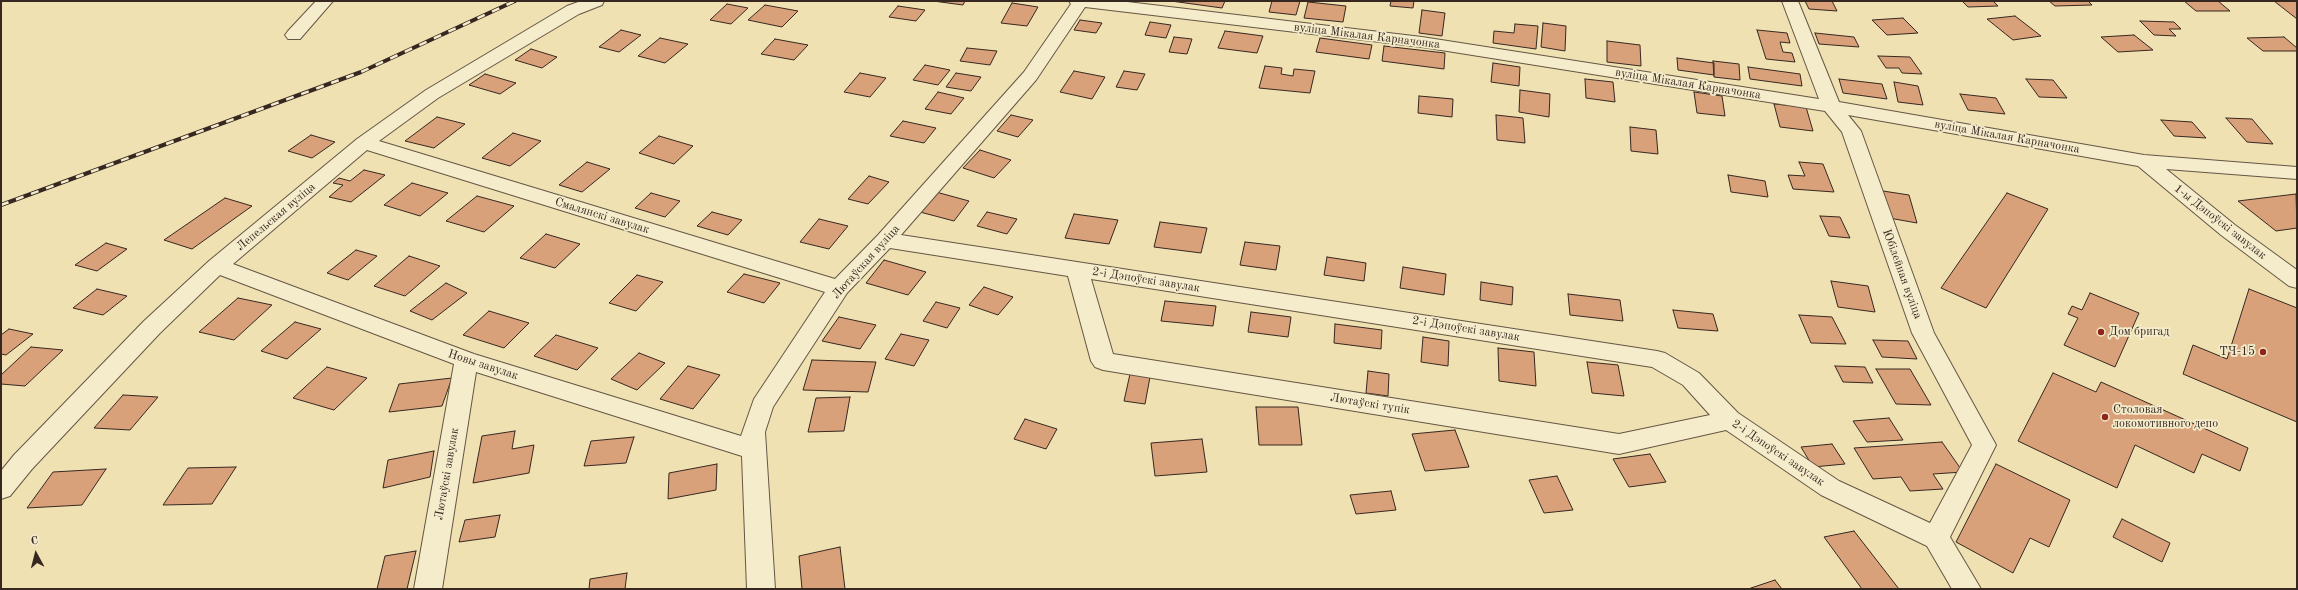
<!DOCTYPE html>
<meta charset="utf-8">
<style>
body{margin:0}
#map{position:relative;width:2298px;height:590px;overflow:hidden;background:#efe1b1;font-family:"Old Standard TT",serif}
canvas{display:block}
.frame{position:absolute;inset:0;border:2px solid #372721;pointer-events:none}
.north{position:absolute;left:16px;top:534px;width:40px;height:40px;-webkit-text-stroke:3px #f5eccc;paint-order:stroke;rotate:353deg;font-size:11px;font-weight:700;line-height:16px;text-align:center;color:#372721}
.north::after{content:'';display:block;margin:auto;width:14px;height:18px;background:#372721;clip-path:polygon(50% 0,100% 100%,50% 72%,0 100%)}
</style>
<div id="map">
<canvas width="2298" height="590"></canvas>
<div class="frame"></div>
<div class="north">С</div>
</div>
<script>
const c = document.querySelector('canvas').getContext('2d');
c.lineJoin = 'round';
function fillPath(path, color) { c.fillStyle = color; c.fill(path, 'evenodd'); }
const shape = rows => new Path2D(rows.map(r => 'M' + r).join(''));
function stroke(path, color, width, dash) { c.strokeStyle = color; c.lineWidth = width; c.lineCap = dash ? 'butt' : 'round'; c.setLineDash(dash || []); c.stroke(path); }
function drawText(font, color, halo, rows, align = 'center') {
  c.font = font + ' "Old Standard TT",serif'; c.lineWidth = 3.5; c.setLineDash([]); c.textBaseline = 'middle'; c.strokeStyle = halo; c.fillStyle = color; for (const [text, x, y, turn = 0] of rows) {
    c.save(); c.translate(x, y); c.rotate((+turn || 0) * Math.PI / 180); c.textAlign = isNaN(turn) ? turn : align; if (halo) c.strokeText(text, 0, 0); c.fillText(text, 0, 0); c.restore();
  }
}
const building = shape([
 [933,1,965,1,963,5,933,1],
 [1171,1,1225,1,1222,8,1171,1],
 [1272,1,1300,1,1296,15,1269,12,1272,1],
 [1391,1,1414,1,1413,8,1390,6,1391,1],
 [1805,1,1832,1,1837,11,1809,9,1805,1],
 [1962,1,1993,1,1998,6,1968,7,1962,1],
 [2049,1,2088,1,2092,5,2055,6,2049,1],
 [2184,1,2218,1,2230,11,2196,11,2184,1],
 [2274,1,2297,1,2297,19,2274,1],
 [1308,2,1346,6,1343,22,1304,18,1308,2],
 [1012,3,1038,7,1027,26,1001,23,1012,3],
 [727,4,748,8,731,24,710,20,727,4],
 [765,5,798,11,782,27,748,20,765,5],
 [898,6,925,10,916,21,889,17,898,6],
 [1422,10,1445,13,1442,36,1419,33,1422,10],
 [2015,16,2041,36,2013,40,1987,19,2015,16],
 [1903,18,1918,33,1887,35,1872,20,1903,18],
 [1080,20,1102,23,1096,33,1074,30,1080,20],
 [2140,21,2174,22,2181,29,2169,29,2176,36,2154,35,2140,21],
 [1150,22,1171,25,1166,38,1145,35,1150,22],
 [1543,23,1566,26,1565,51,1541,47,1543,23],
 [1515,24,1538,26,1536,49,1493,43,1494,31,1514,33,1515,24],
 [621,30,641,35,619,52,599,47,621,30],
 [1757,30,1787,33,1790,43,1780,42,1783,52,1792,53,1795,62,1766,59,1757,30],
 [1225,31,1263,36,1257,53,1218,48,1225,31],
 [1815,33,1854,37,1859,47,1819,44,1815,33],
 [2134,35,2153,50,2118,52,2101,37,2134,35],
 [1174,37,1192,39,1187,54,1169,52,1174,37],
 [2284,37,2297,48,2297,51,2263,51,2247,38,2284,37],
 [660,38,688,44,665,63,638,56,660,38],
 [1320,38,1372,45,1369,59,1316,52,1320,38],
 [775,39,808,45,794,60,761,54,775,39],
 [1607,41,1640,45,1641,66,1607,62,1607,41],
 [1384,46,1445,53,1444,69,1382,61,1384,46],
 [967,48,997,51,990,65,960,61,967,48],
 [531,49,557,57,542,68,515,60,531,49],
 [1878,56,1910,57,1922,74,1902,73,1899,68,1886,68,1878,56],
 [1677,58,1714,63,1714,75,1678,70,1677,58],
 [1713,61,1739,64,1740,80,1714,77,1713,61],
 [1493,63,1520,67,1519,86,1491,82,1493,63],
 [925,65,950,70,938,85,913,80,925,65],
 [1265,66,1282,68,1281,74,1293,76,1294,69,1315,71,1310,93,1259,88,1265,66],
 [1748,67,1800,74,1802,86,1750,79,1748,67],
 [1074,71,1105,77,1092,99,1060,92,1074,71],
 [1124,71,1145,74,1137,90,1116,87,1124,71],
 [860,73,886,78,870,97,844,92,860,73],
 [956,73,981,77,971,91,946,87,956,73],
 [485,74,516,83,500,94,469,85,485,74],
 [1585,79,1613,82,1615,102,1586,98,1585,79],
 [1839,79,1882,84,1887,99,1843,93,1839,79],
 [2026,79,2053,80,2067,98,2039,97,2026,79],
 [1894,82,1918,86,1923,105,1898,102,1894,82],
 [1520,90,1550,94,1549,117,1519,112,1520,90],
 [938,92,964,98,951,114,925,109,938,92],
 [1694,92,1722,96,1725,116,1697,113,1694,92],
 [1960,94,1996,98,2005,114,1968,110,1960,94],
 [1419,96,1453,99,1452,117,1418,113,1419,96],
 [1774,104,1806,107,1813,131,1780,127,1774,104],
 [1011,115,1033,120,1018,137,997,131,1011,115],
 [1496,115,1523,118,1525,143,1497,140,1496,115],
 [437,117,465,124,434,148,405,141,437,117],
 [2226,118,2252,119,2273,144,2247,142,2226,118],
 [2161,120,2192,122,2206,138,2174,136,2161,120],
 [903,121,936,128,924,143,890,136,903,121],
 [1630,127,1656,130,1658,154,1631,151,1630,127],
 [513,133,541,141,510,166,482,158,513,133],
 [311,135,335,142,312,158,288,151,311,135],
 [659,136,693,146,674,164,639,153,659,136],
 [980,150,1011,160,994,178,963,168,980,150],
 [587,162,610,169,582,192,559,185,587,162],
 [1799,162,1823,164,1834,192,1793,189,1788,175,1805,176,1799,162],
 [364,170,385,175,351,202,329,197,343,185,333,183,339,178,350,181,364,170],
 [1728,175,1765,181,1768,197,1731,192,1728,175],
 [869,176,889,182,868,204,848,199,869,176],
 [412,183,448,193,420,216,384,205,412,183],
 [1883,191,1909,195,1917,223,1889,218,1883,191],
 [936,192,969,201,954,221,920,212,936,192],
 [651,193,680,201,665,217,635,208,651,193],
 [2007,193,2048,209,1986,308,1941,288,2007,193],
 [2296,194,2297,228,2276,231,2238,201,2296,194],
 [477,196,514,206,484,232,446,221,477,196],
 [225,198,252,206,192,249,164,240,225,198],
 [712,212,742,220,728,235,697,226,712,212],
 [987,212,1017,219,1007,234,977,226,987,212],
 [1074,214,1118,220,1109,244,1065,238,1074,214],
 [1820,216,1840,217,1850,238,1829,236,1820,216],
 [819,219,848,226,829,249,800,242,819,219],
 [1160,222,1207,228,1201,253,1154,247,1160,222],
 [546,234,580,244,555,268,520,258,546,234],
 [1245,242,1280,246,1276,270,1240,265,1245,242],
 [106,243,127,249,97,271,75,265,106,243],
 [356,250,377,256,348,280,327,273,356,250],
 [409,256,440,266,405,296,374,286,409,256],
 [1327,257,1366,263,1364,281,1324,275,1327,257],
 [884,260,926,272,908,295,866,283,884,260],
 [1403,267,1446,274,1444,295,1400,288,1403,267],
 [744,274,780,283,764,303,727,292,744,274],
 [637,275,663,282,636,311,609,303,637,275],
 [1831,281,1868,286,1875,312,1838,307,1831,281],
 [1481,282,1513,287,1512,305,1480,300,1481,282],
 [446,283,467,293,432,320,410,311,446,283],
 [984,287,1013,297,998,315,969,305,984,287],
 [97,289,127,296,103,315,73,308,97,289],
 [2249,289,2297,308,2297,422,2183,374,2193,345,2227,359,2249,289],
 [2090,293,2139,313,2115,367,2064,345,2078,318,2068,314,2072,306,2082,310,2090,293],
 [1568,294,1620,300,1623,321,1570,315,1568,294],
 [238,298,272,305,234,340,199,332,238,298],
 [1165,301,1216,306,1213,326,1161,321,1165,301],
 [936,302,960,308,947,328,923,321,936,302],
 [1673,310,1713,314,1718,331,1678,328,1673,310],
 [489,311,529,323,504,348,463,335,489,311],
 [1251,312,1291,317,1288,337,1248,332,1251,312],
 [1799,315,1832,317,1846,344,1811,343,1799,315],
 [839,317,876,325,860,349,822,341,839,317],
 [295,322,321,329,287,359,261,351,295,322],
 [1335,324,1382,330,1381,349,1334,343,1335,324],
 [9,329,33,334,6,355,1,354,1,335,9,329],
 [901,334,929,340,914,366,885,359,901,334],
 [556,335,598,348,577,370,534,356,556,335],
 [1423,337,1449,341,1448,366,1421,362,1423,337],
 [1873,340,1908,341,1917,359,1882,357,1873,340],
 [31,347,63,350,25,386,1,384,1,375,31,347],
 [1498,348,1534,352,1536,386,1499,381,1498,348],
 [639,353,665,363,637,390,611,379,639,353],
 [812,360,876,362,868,392,803,390,812,360],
 [1587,362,1618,365,1624,396,1592,393,1587,362],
 [688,366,720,375,693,409,660,399,688,366],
 [1835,366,1865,367,1873,383,1843,382,1835,366],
 [327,367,367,378,334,410,293,398,327,367],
 [1876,369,1910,369,1931,405,1896,404,1876,369],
 [1368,371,1389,374,1388,396,1366,393,1368,371],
 [2053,373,2096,392,2101,382,2248,448,2240,471,2202,454,2194,473,2135,445,2117,488,2018,441,2053,373],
 [1130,374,1150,377,1145,404,1124,401,1130,374],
 [452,378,442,406,389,412,399,384,452,378],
 [123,395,158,397,130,430,94,428,123,395],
 [850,397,844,431,808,432,816,398,850,397],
 [1256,407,1298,407,1302,445,1259,445,1256,407],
 [1889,418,1903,440,1867,442,1853,421,1889,418],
 [1025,419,1057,429,1046,449,1014,439,1025,419],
 [1455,430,1469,467,1425,471,1412,434,1455,430],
 [515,431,512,449,534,445,529,473,473,483,482,436,515,431],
 [634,437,626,463,584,466,591,441,634,437],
 [1202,439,1207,472,1155,476,1151,443,1202,439],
 [1942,442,1963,472,1933,474,1943,489,1910,491,1901,477,1873,479,1854,448,1942,442],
 [1832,444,1845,464,1813,467,1801,447,1832,444],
 [434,451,430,477,383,488,388,460,434,451],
 [1650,454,1666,482,1629,487,1613,459,1650,454],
 [717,464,716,490,668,499,669,473,717,464],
 [1996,464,2070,500,2049,547,2030,538,2013,573,1956,542,1996,464],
 [236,467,212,504,163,505,188,468,236,467],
 [106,469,82,505,27,508,53,472,106,469],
 [1557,476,1573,510,1544,513,1529,480,1557,476],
 [1391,491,1396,510,1356,514,1350,495,1391,491],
 [500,515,495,537,459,542,465,520,500,515],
 [2122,519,2170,543,2162,562,2113,537,2122,519],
 [1854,531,1899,589,1862,589,1824,537,1854,531],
 [840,547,845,589,802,589,799,556,840,547],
 [416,551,407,589,377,589,385,556,416,551],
 [627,573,625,589,589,589,590,579,627,573],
 [1775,580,1782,589,1748,589,1775,580]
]);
fillPath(building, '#d8a179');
stroke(building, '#372721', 1);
const minor = shape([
 [316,1,333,1,300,39,288,39,285,35,288,31,316,1],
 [581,1,604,1,602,5,579,14,438,98,379,141,835,279,878,235,1024,72,1071,4,1069,1,1119,1,1422,37,1819,99,1782,1,1798,1,1839,102,2144,155,2297,167,2297,179,2166,169,2235,225,2297,270,2297,288,2289,286,2221,235,2138,166,1848,115,1861,131,1934,333,1996,445,1950,537,1981,589,1952,589,1927,546,1821,495,1726,430,1619,454,1103,370,1095,367,1091,361,1068,276,890,248,847,293,773,407,765,432,775,589,747,589,742,456,476,372,442,589,414,589,454,364,220,275,160,333,32,469,10,496,1,499,1,471,14,455,144,321,209,261,357,139,426,90,567,6,581,1],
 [1085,7,1422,47,1825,111,1842,132,1912,333,1972,445,1930,523,1839,481,1738,413,1699,373,1665,353,1657,351,901,235,1036,80,1085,7],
 [367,150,825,292,754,399,741,436,474,354,233,264,367,150],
 [1091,279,1652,367,1683,385,1710,415,1619,434,1113,354,1091,279]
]);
stroke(minor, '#655645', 2);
fillPath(minor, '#f5eccc');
const rail = shape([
 [1,205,361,72,515,1]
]);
stroke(rail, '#372721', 4);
stroke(rail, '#f5eccc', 2.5, [8]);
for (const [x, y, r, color] of [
 [2101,332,4,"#8f2418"],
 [2263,352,4,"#8f2418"],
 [2105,417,4,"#8f2418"]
]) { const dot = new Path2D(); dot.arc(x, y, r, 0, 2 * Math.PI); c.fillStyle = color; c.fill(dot); stroke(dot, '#f5eccc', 1.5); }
drawText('12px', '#372721', '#f5eccc', [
 ["вуліца Мікалая Карначонка",1367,36,7],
 ["вуліца Мікалая Карначонка",1688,84,9],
 ["вуліца Мікалая Карначонка",2007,137,10],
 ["Смалянскі завулак",602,216,17],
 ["Лепельская вуліца",276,217,-40],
 ["1-ы Дэпоўскі завулак",2220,222,38],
 ["Лютаўская вуліца",866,262,-48],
 ["Юбілейная вуліца",1902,274,70],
 ["2-і Дэпоўскі завулак",1146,280,9],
 ["2-і Дэпоўскі завулак",1466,329,9],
 ["Новы завулак",483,365,18],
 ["Лютаўскі тупік",1370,404,9],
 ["2-і Дэпоўскі завулак",1778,453,34],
 ["Лютаўскі завулак",447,474,-80]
]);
drawText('12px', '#372721', '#f5eccc', [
 ["Дом бригад",2109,332],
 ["ТЧ-15",2255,352,"right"],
 ["Столовая",2113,410],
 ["локомотивного депо",2113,424]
], 'left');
</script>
